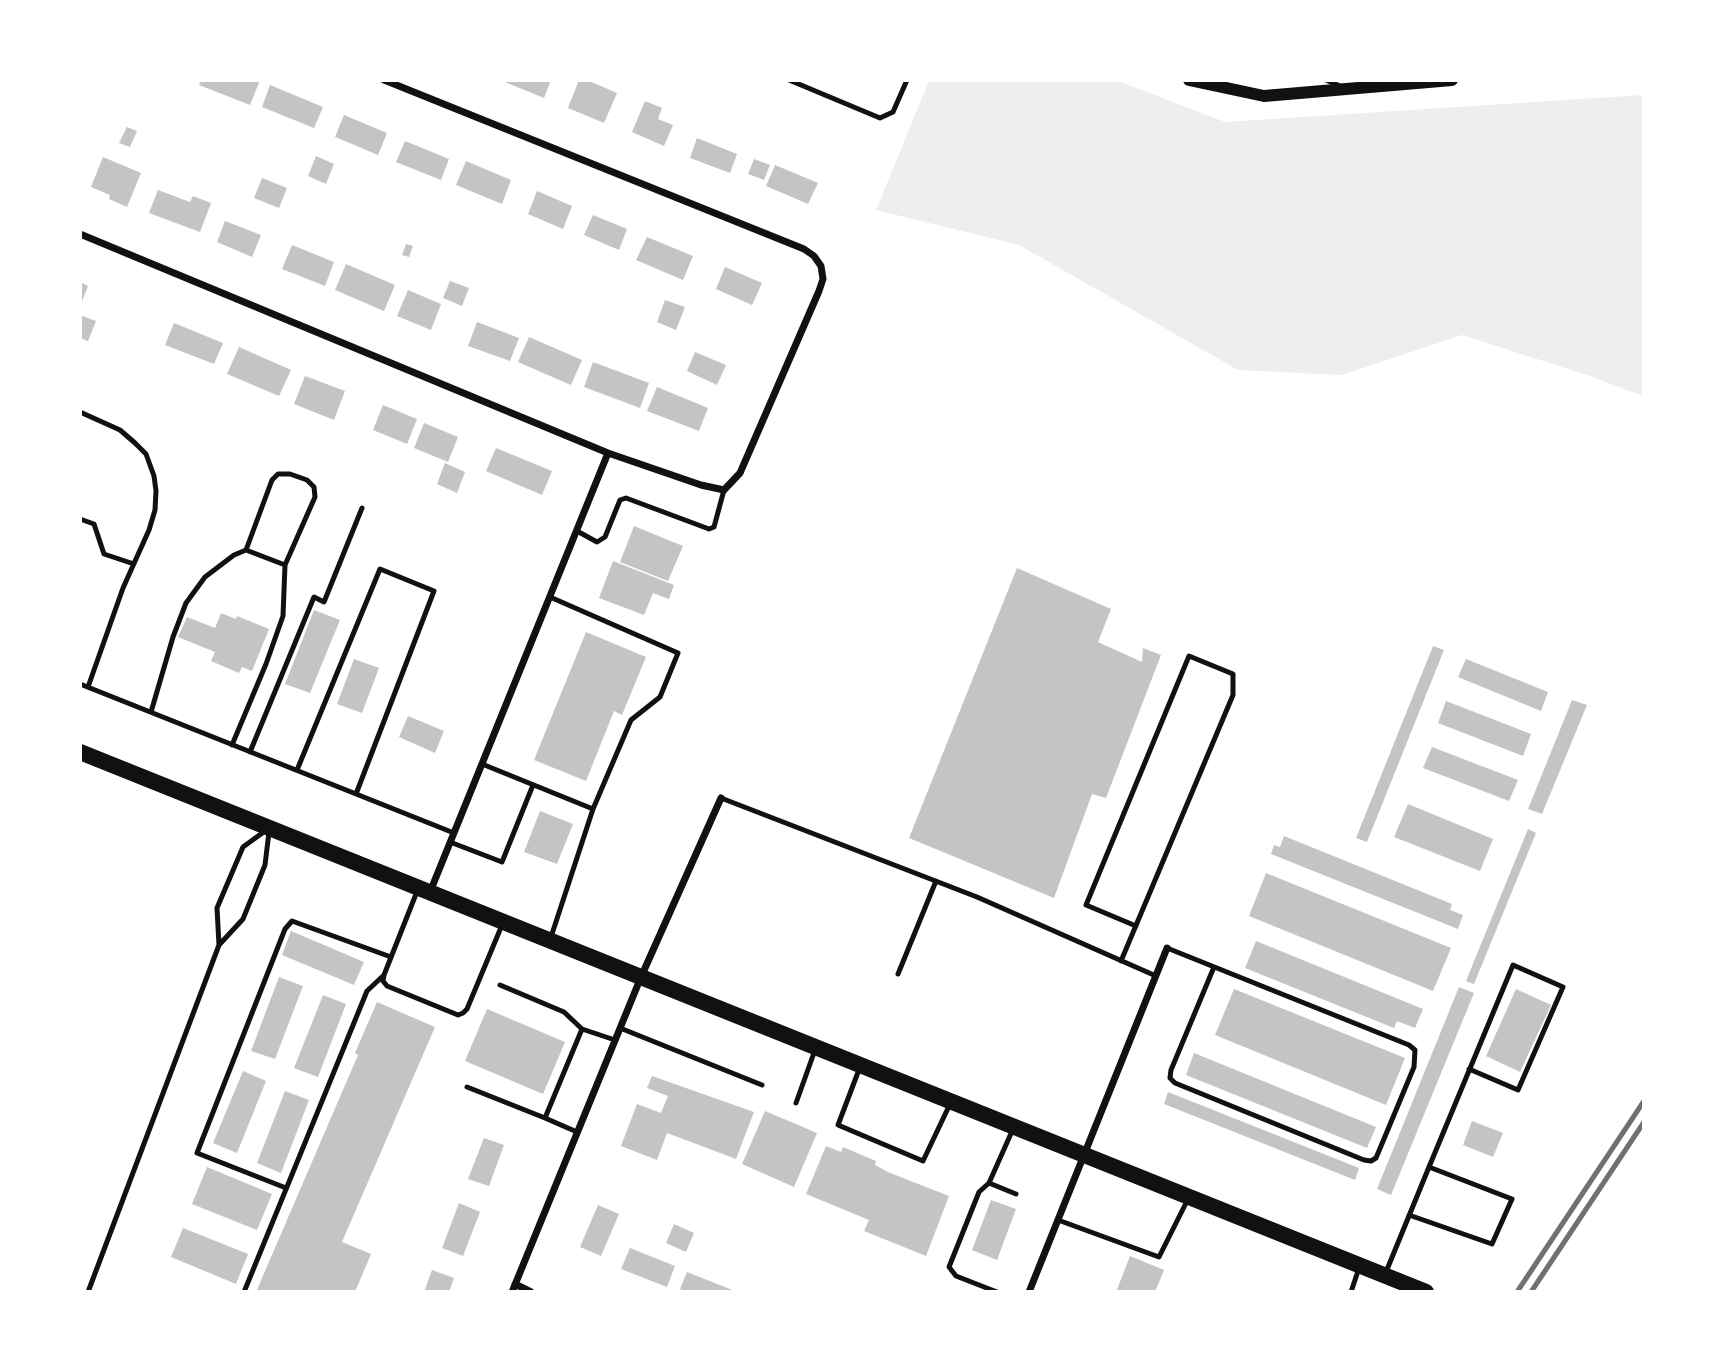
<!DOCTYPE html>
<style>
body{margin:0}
#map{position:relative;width:1724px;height:1372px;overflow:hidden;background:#fff;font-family:Rubik,sans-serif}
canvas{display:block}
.frame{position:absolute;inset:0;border:82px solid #fff;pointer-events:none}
</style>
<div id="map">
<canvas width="1724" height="1372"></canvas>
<div class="frame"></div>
</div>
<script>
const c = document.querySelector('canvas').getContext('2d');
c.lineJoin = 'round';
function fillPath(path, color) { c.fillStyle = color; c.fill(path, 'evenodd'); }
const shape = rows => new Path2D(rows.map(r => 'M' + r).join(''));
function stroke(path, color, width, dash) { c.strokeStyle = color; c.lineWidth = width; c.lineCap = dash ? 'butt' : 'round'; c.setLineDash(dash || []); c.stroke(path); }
fillPath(shape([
 [929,81,1118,81,1225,122,1643,95,1643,396,1587,375,1462,335,1342,375,1238,370,1019,245,876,210]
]), '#eee');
fillPath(shape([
 [201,80,260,80,250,105,199,85],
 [500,80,551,80,544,98],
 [579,80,587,80,617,93,604,123,568,108],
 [270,85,323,107,314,128,262,107],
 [645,101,662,108,658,119,673,125,664,146,632,132],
 [344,115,387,133,378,155,335,137],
 [127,127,137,131,130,147,119,143],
 [697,138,737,154,730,173,690,158],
 [405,141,449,159,441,180,396,162],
 [316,156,334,164,326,184,308,176],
 [103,157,141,173,127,207,109,199,110,195,91,187],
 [754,159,770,165,764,180,748,174],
 [466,161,511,180,502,204,456,185],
 [775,165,818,183,808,204,766,186],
 [262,178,287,188,279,208,254,198],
 [158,190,190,202,193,196,211,203,200,232,149,213],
 [537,191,572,206,563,229,528,214],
 [593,215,627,229,619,250,584,235],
 [225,221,261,235,252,257,217,242],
 [647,237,693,256,683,280,636,260],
 [406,244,413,246,409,257,402,255],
 [292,245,334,262,325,286,282,269],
 [346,264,395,285,384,311,335,290],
 [725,267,762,283,752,305,716,289],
 [450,281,469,288,462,306,443,298],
 [80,282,88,286,81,304,80,304],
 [408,290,441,304,431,330,397,316],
 [665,300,685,307,676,330,657,322],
 [80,315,96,321,88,341,80,338],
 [477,322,519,338,510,361,468,346],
 [174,323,223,343,214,364,165,345],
 [529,337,582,360,571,385,518,362],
 [239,347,291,370,279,396,227,374],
 [695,352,726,365,717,385,687,371],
 [593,362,649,383,640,408,584,387],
 [305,376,345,391,334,420,294,404],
 [657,387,708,408,699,431,647,411],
 [383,405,417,419,407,444,373,430],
 [424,423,458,437,448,462,414,448],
 [496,448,552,471,542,495,486,471],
 [445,463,465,472,457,493,437,484],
 [634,526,683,546,668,581,620,562],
 [613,561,674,585,669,599,653,593,644,615,599,598],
 [1017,568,1111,609,1098,642,1142,662,1143,648,1161,655,1106,798,1092,794,1054,898,909,838],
 [314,610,340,620,310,693,285,684],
 [221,613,236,619,237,616,269,629,252,671,242,667,239,673,211,661,215,652,178,637,187,617,215,628],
 [586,632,646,657,622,715,614,711,586,781,534,760],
 [1433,646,1444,650,1367,842,1356,838],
 [354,659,379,668,362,713,337,704],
 [1466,659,1548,692,1541,711,1458,677],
 [1572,700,1587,705,1542,814,1528,809],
 [1446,701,1531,734,1523,756,1438,723],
 [408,716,444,731,435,753,399,737],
 [1432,747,1518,780,1509,801,1423,768],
 [1408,804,1493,839,1480,871,1394,837],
 [540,811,573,824,557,864,524,852],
 [1528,829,1536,833,1474,984,1466,981],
 [1284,836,1452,904,1450,910,1463,915,1458,929,1271,854,1274,845,1280,847],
 [1266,873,1451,948,1433,991,1249,916],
 [291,931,364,962,354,985,282,955],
 [1256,941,1423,1009,1415,1028,1397,1021,1394,1028,1245,968],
 [279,977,303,986,275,1059,251,1051],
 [1459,987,1474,993,1391,1195,1377,1189],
 [1234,989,1405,1058,1386,1105,1215,1035],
 [1516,989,1551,1005,1520,1072,1486,1056],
 [323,995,346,1004,318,1077,294,1068],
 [377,1002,435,1027,342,1242,371,1254,355,1292,256,1292,358,1055,355,1053],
 [487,1009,565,1042,543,1094,465,1061],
 [1194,1053,1376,1127,1367,1148,1186,1075],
 [243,1071,266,1081,237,1153,213,1143],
 [652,1076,754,1112,736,1159,667,1133,657,1160,621,1146,637,1104,661,1113,668,1096,647,1088],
 [285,1091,309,1100,281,1173,257,1163],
 [1168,1092,1359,1168,1355,1180,1164,1104],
 [765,1111,817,1133,794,1187,742,1164],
 [1472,1121,1503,1133,1493,1157,1463,1145],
 [484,1138,504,1145,489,1186,468,1179],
 [826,1146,841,1152,843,1147,876,1161,875,1165,888,1172,949,1196,926,1256,864,1231,869,1220,806,1194],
 [207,1167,272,1194,257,1230,192,1204],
 [991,1200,1016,1209,997,1260,972,1250],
 [459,1203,480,1212,463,1256,442,1248],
 [598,1205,619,1214,601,1256,580,1247],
 [674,1224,694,1233,686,1252,666,1243],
 [183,1228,248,1254,236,1284,171,1257],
 [630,1248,675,1266,667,1287,621,1269],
 [1130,1256,1164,1270,1155,1292,1116,1292],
 [432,1270,454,1278,449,1292,424,1292],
 [687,1272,735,1291,735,1292,687,1292,680,1289]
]), '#c4c4c4');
stroke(shape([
 [789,80,880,118,893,112,907,80],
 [1326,80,1340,86],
 [80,412,120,430,135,443,146,454,154,476,156,491,155,510,149,530,123,588,88,687],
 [80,519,94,524,104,554,134,564],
 [577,531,597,542,605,537,620,500,626,498,709,529,714,527,724,490],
 [246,550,285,565],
 [550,597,678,653,660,697,631,720,593,809],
 [80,684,454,833],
 [151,712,173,637,186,603,205,577,234,555,246,550,272,480,278,474,290,474,307,480,314,487,315,497,285,565,283,616,266,664,232,745],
 [250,752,314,597,324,602,362,508],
 [482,764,593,809,551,937],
 [297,770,380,569,434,591,356,794],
 [721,798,977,897,1156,976],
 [450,842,502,862,533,785],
 [418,889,384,975,383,981,387,986,458,1015,463,1013,467,1009,502,925],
 [219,945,217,908,243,847,265,831],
 [1167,948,1409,1045,1415,1050,1414,1067,1376,1158,1371,1161,1364,1160,1175,1083,1170,1078,1171,1070,1214,967],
 [1121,961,1233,695,1233,674,1189,656,1086,905,1136,926],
 [898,974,936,881],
 [500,985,564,1012,582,1029,615,1040],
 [620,1028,762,1085],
 [860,1067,838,1125,923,1161,950,1104],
 [467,1087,545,1118,582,1029],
 [796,1103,815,1050],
 [545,1118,577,1132],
 [989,1183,1016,1194],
 [286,1188,197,1153,285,929,292,921,391,957],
 [1409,1215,1492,1244,1512,1199,1429,1167],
 [1058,1220,1159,1257,1188,1199],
 [1386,1272,1429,1167,1513,965,1563,987,1518,1090,1469,1069],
 [88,1292,219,945,243,919,265,865,269,832],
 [244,1292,367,991,384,975],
 [997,1292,956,1276,949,1267,979,1192,989,1183,1013,1129],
 [1351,1292,1359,1268]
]), '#111', 5);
stroke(shape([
 [80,234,608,453,701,485,724,490,740,473,819,291,823,279,821,266,814,256,804,249,384,80],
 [430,892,608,453],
 [515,1284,531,1292],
 [512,1292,641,977,721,798],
 [1029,1292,1167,948]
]), '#111', 7);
stroke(shape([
 [1189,80,1264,96,1452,80]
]), '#111', 12);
stroke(shape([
 [80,752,1426,1292]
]), '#111', 16);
stroke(shape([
 [1517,1292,1644,1101],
 [1531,1292,1644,1122]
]), '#707070', 5);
</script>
